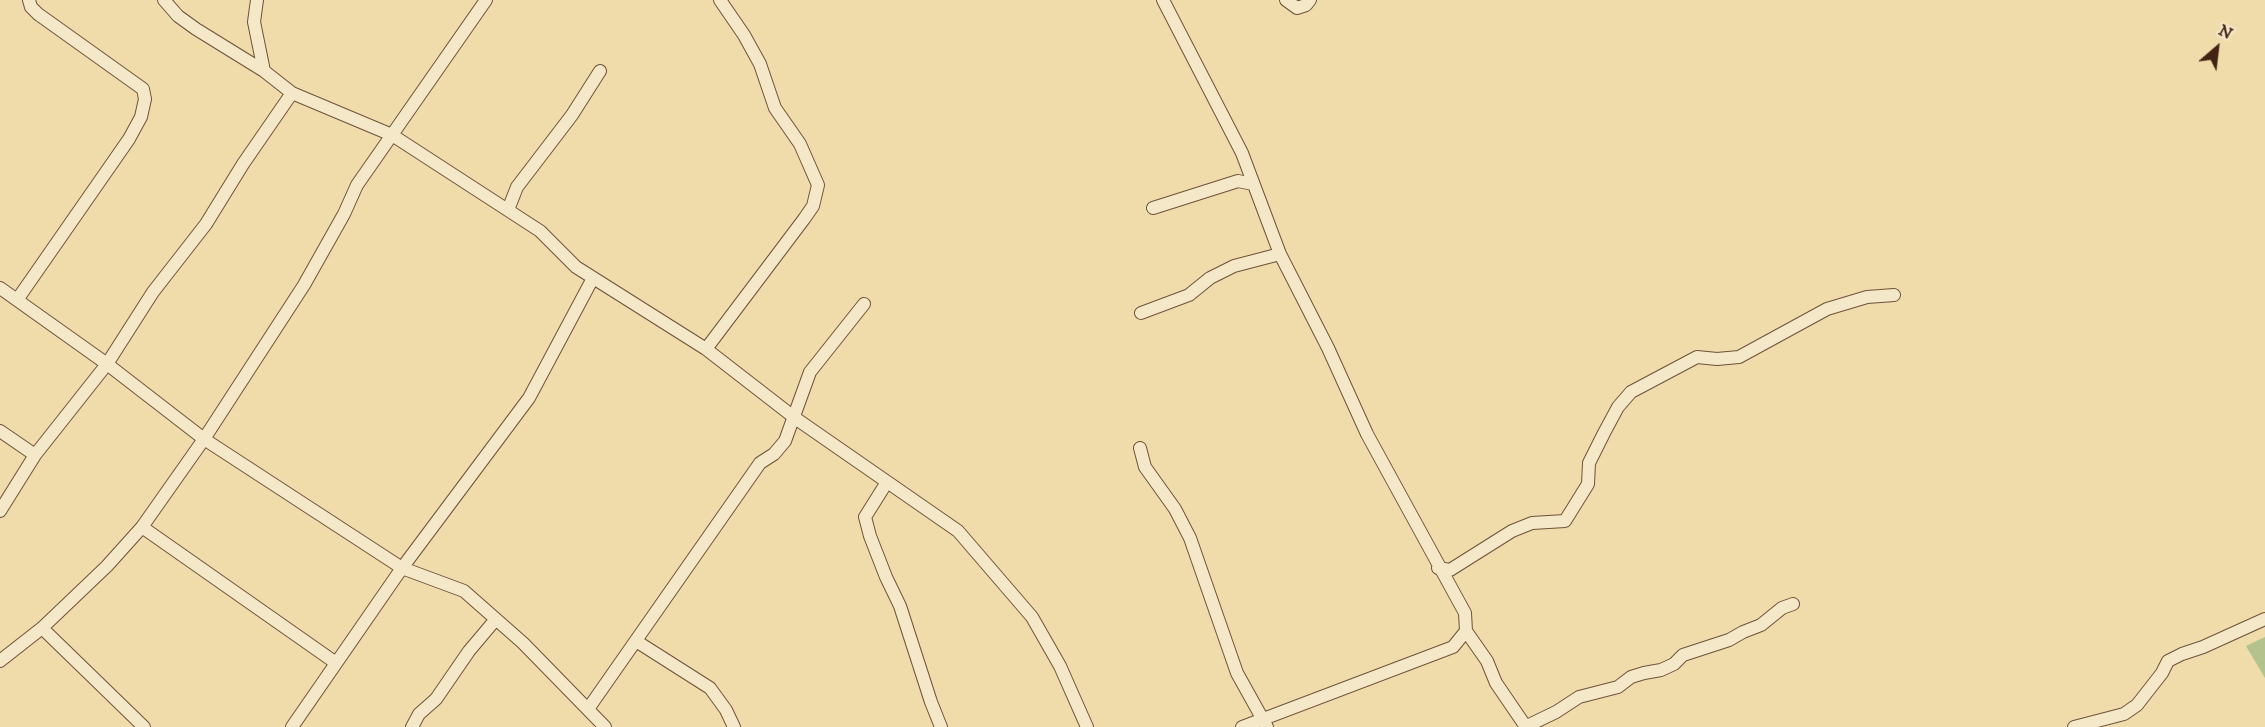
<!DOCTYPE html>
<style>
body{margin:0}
#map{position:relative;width:2265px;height:727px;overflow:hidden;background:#efdcaa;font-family:"IM FELL DW Pica",serif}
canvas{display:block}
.north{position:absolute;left:2187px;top:18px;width:60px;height:60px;-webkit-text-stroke:4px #f5e8c8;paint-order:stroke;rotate:28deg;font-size:16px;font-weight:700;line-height:24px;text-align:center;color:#432414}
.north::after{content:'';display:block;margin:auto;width:21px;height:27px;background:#432414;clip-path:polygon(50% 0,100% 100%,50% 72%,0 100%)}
</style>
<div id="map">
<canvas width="2265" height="727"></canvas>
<div class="north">N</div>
</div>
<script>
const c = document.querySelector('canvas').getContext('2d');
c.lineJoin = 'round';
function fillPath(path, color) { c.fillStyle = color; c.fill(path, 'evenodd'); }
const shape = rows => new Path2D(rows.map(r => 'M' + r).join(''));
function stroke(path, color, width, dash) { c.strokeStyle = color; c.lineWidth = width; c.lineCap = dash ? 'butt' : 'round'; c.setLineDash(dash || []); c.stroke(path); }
fillPath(shape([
 [2265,637,2265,678,2246,646]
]), '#b4c28d');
const minor = shape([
 [164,0,178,16,196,29,264,71,292,93,392,135,540,231,576,267,706,349,795,418,958,531,1032,617,1060,666,1087,727],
 [257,0,254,22,264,71],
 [1163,0,1242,153,1280,254,1328,348,1367,434,1465,613,1466,631,1487,661,1496,683,1526,727],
 [1286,0,1297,8,1306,5,1310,0],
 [1153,208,1238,181,1253,184],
 [508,210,517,187,572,115,600,71],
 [0,288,107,364,204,439,402,568,464,591,523,643,605,727],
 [17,300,129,139,141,117,145,99,143,89,38,14,31,7,29,0],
 [1141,313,1189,295,1210,278,1234,266,1280,254],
 [706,349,804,219,813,206,818,185,800,144,775,108,760,64,744,35,720,0],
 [0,431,35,455],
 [1140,448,1145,467,1175,509,1190,538,1237,673,1267,727],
 [887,482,865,517,870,536,886,577,900,606,931,702,941,727],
 [0,511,35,455,107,364,153,292,206,224,243,164,292,93],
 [142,527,336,663],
 [1438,568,1450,570,1512,531,1532,523,1565,521,1588,484,1589,463,1604,433,1618,407,1631,392,1697,357,1717,359,1739,357,1827,309,1867,297,1894,295],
 [42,628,144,727],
 [636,641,710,688,726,710,734,727],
 [0,661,42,628,107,566,142,527,204,439,304,285,344,214,357,185,486,0],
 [588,709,760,463,774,454,785,441,810,372,864,304],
 [292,727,402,568,529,398,593,278],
 [412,727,419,714,436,699,469,651,496,619],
 [1242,727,1453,647,1466,631],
 [1525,727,1556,712,1579,697,1618,687,1631,677,1644,673,1661,670,1674,664,1683,655,1729,640,1743,632,1761,625,1782,608,1793,604],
 [2074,727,2124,714,2137,705,2162,673,2168,661,2182,654,2203,647,2265,619]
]);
stroke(minor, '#6e523a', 14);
stroke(minor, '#f5e8c8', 12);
</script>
